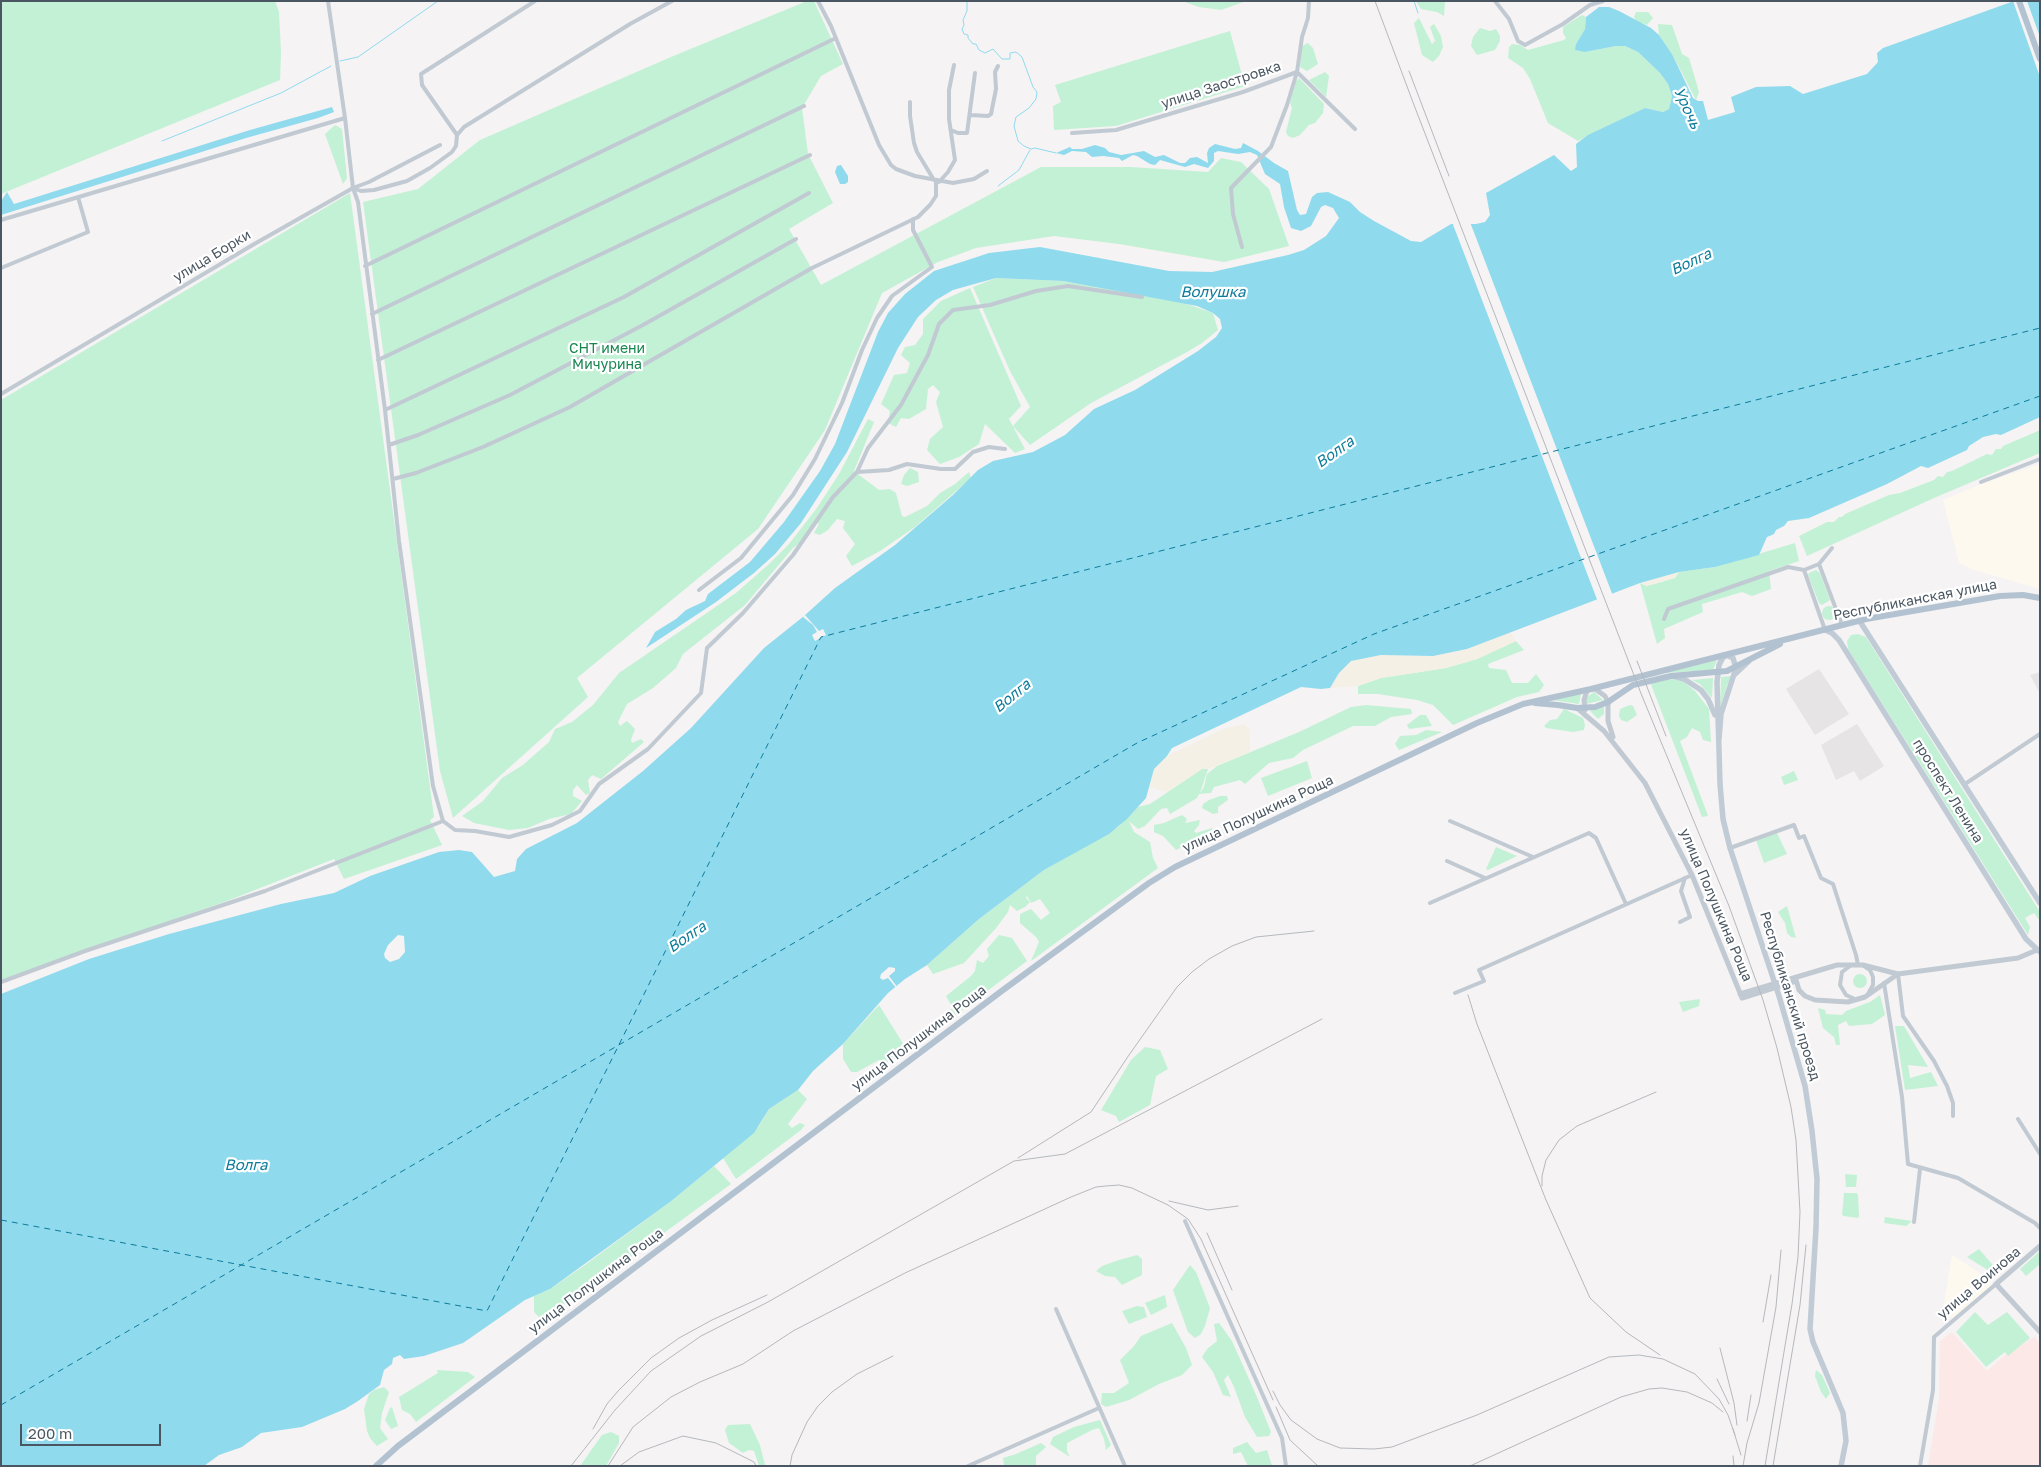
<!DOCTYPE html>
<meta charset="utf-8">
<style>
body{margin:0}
#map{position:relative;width:2041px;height:1467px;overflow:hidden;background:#f5f3f3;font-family:"Golos Text",sans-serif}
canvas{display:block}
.frame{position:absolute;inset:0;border:2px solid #4a5661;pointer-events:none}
.scale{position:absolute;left:20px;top:1424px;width:141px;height:22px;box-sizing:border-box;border:2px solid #4a5661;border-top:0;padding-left:6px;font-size:15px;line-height:18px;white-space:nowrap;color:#4a5661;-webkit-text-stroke:4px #fff;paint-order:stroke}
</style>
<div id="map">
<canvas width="2041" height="1467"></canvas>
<div class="frame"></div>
<div class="scale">200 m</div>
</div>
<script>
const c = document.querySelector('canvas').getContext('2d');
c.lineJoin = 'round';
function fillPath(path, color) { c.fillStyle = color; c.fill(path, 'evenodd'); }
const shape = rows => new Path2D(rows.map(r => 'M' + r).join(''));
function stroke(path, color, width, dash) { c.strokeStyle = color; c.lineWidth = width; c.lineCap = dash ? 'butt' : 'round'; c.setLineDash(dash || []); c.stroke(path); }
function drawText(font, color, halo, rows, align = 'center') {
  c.font = font + ' "Golos Text",sans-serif'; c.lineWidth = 4.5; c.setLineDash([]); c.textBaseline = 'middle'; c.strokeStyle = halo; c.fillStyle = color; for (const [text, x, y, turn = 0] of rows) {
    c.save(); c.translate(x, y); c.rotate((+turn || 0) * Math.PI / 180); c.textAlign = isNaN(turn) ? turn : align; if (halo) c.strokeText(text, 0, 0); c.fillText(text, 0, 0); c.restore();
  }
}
fillPath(shape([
 [2040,464,2040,589,1974,570,1959,563,1943,500,1981,484],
 [1952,1255,1992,1281,1992,1285,1952,1318,1943,1309]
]), '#fdf9ef');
fillPath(shape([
 [1819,669,1849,714,1815,735,1786,689],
 [2040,672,2040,694,2030,675],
 [1857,724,1884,766,1860,781,1854,771,1836,780,1821,745]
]), '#e6e4e5');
fillPath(shape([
 [1952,1332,1987,1371,2004,1356,2034,1337,2040,1344,2040,1466,1928,1466,1939,1399,1940,1341]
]), '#fce8e6');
fillPath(shape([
 [1,1,275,1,279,12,281,53,280,80,1,194],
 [807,1,814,1,843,64,821,76,802,108,808,154,833,203,789,229,821,285,1041,167,1131,167,1208,172,1221,158,1241,162,1269,189,1289,246,1224,262,1119,244,1054,236,976,248,938,262,882,293,825,430,758,529,577,678,588,697,453,818,440,771,363,202,418,189,480,140,671,57],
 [1182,1,1246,1,1221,10,1199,7],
 [1416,1,1445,1,1444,16,1437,12,1421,9],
 [1636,12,1648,12,1653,18,1647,25,1636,21,1634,17],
 [1582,15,1586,17,1585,29,1576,44,1585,52,1616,46,1625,46,1638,52,1660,73,1668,84,1672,96,1669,109,1663,112,1645,108,1578,141,1548,123,1530,79,1523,68,1508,58,1509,47,1512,44,1520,45,1528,50,1564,40,1566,38,1563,33,1563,27],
 [1419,18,1432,44,1435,41,1430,27,1434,24,1441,36,1443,47,1439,56,1433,62,1422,55,1414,23],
 [1658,24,1672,25,1682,54,1689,58,1699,92,1696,100,1672,54,1659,35],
 [1480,28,1490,31,1496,29,1500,36,1500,41,1495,50,1477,55,1471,46,1473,37],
 [1230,31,1245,86,1116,126,1054,130,1053,106,1061,102,1055,85],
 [1308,43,1313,48,1318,64,1307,71,1300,67,1302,46],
 [1325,72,1329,76,1326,97,1309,80],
 [1299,78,1324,104,1323,113,1315,123,1309,125,1300,135,1293,138,1288,136,1286,132,1292,108,1290,103,1296,81],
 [335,125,342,129,347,178,343,184,325,134],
 [350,193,434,817,430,820,442,845,344,879,334,859,227,901,1,980,1,400],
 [996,278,1063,281,1184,303,1213,313,1218,330,1202,343,1187,352,1091,403,1030,445,1013,426,1030,407,1010,371,973,287],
 [970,288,1021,406,1009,419,1025,449,1015,453,985,424,979,444,959,457,940,464,927,450,930,439,943,427,936,402,940,392,933,385,928,389,926,409,909,419,901,418,896,427,888,423,890,411,881,404,894,375,907,373,910,363,901,355,905,347,915,345,923,334,923,319,941,301],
 [868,419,874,422,854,471,879,490,890,489,896,493,902,516,905,517,927,506,940,493,955,484,969,472,971,478,915,527,880,551,852,566,846,556,855,544,843,528,845,521,837,519,828,530,820,535,814,533,819,524,814,522,807,538,793,548,745,605,683,654,676,668,653,688,627,704,618,722,620,726,627,721,635,729,631,740,632,743,641,739,644,742,601,779,592,775,588,780,590,793,586,795,577,785,573,790,573,796,582,801,571,814,549,819,528,828,509,830,474,823,462,816,483,801,502,778,523,765,549,742,555,729,572,722,593,705,619,673,736,593,769,564,789,544,817,508,839,474],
 [2038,431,2040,431,2040,453,1934,498,1807,556,1799,536,1827,522,1834,522,1839,517,1842,517,1845,514,1889,495,1900,493,1934,480,1938,476,1943,477,1947,472,1952,471,1987,454,1992,455,1996,449,2001,449,2003,446],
 [910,468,918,472,919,482,907,486,901,484,904,475],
 [1795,543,1799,561,1769,571,1771,589,1752,596,1742,592,1702,604,1703,612,1664,629,1665,638,1657,644,1640,583,1646,586,1675,578,1679,572,1715,567],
 [1816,570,1820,573,1830,600,1822,605,1819,603,1808,575,1809,573],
 '1822 613a7 7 0 1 1 14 0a7 7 0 1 1-14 0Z',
 [1858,634,1866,637,2040,912,2040,921,2034,913,2025,918,2030,927,2028,935,1848,649,1847,641,1851,635],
 [1516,641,1524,650,1488,664,1489,668,1506,670,1512,683,1528,683,1536,674,1544,685,1539,692,1517,697,1453,725,1433,705,1417,700,1378,694,1358,694,1358,686,1381,678,1446,668,1477,659],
 [1717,660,1713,670,1665,673,1668,672],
 [1732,676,1727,685,1720,710,1721,677],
 [1713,678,1712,698,1700,684,1692,680],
 [1674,679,1684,682,1695,691,1709,709,1711,742,1703,740,1700,732,1692,728,1687,737,1680,741,1708,816,1702,817,1650,682],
 [1594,692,1603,700,1586,704,1586,698],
 [1581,694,1579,704,1552,700],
 [1366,705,1411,709,1412,714,1391,717,1375,726,1353,726,1303,750,1293,758,1269,763,1245,784,1240,780,1214,787,1211,793,1199,794,1197,798,1170,814,1167,808,1161,809,1145,826,1138,829,1129,821,1134,832,1150,842,1153,858,1158,868,1031,961,1039,942,1036,937,1020,923,1020,914,1031,909,1041,920,1050,913,1040,899,1031,903,1027,896,1026,898,1030,902,1025,907,1017,911,1010,905,1008,912,996,928,964,963,933,974,927,965,979,919,1044,870,1118,827,1138,807,1150,804,1202,769,1208,769,1200,793,1204,787,1207,774,1217,766,1299,732,1351,707],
 [1630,705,1633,706,1637,715,1627,722,1621,720,1619,716,1620,709],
 [1604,706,1604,714,1598,719,1590,711],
 [1564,709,1583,718,1585,725,1584,730,1573,732,1546,728,1544,726,1550,720,1557,719],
 [1420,715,1426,715,1432,726,1409,729,1407,725],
 [1426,730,1442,732,1399,750,1395,744,1400,736,1416,735],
 [1307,761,1312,778,1268,796,1261,778],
 [1794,771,1798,780,1784,785,1781,777],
 [1220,796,1227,796,1228,800,1218,807,1218,813,1213,814,1202,808,1203,804,1209,800],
 [1182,815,1187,819,1185,823,1200,820,1199,825,1194,831,1196,833,1212,828,1213,833,1176,850,1163,836,1154,832,1154,825,1164,823],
 [1777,833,1787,854,1764,863,1756,840],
 [1496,847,1517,856,1488,870,1486,869],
 [1787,906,1796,938,1791,937,1787,933,1785,923,1778,912],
 [999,935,1012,938,1027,961,901,1056,884,1064,879,1060,857,1072,851,1072,843,1059,843,1044,879,1005,904,1045,953,1008,946,996,971,976,975,971,977,960,983,963,989,956,987,949],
 '1853 981a7 7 0 1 1 14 0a7 7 0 1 1-14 0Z',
 [1880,995,1885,1015,1872,1024,1849,1026,1846,1021,1838,1025,1840,1045,1836,1045,1834,1037,1823,1028,1818,1008,1825,1010,1826,1014,1842,1015,1846,1011,1870,1002],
 [1700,999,1699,1006,1683,1012,1679,1002],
 [1895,1026,1904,1026,1928,1067,1908,1065,1910,1078,1931,1072,1938,1086,1905,1090],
 [1145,1047,1160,1050,1168,1069,1156,1076,1150,1105,1119,1122,1116,1116,1101,1110,1131,1060],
 [798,1090,807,1099,788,1124,792,1128,800,1123,805,1125,801,1130,736,1179,723,1158,759,1126,769,1109],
 [714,1166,731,1184,620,1265,594,1280,586,1292,540,1318,534,1312,534,1296,550,1289,585,1265,670,1202],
 [1845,1174,1857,1175,1856,1187,1846,1187],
 [1844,1193,1857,1193,1858,1196,1859,1216,1858,1218,1844,1216,1842,1215],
 [1885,1217,1912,1221,1906,1226,1884,1223],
 [1979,1249,1998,1271,1994,1274,1967,1257],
 [2039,1252,2040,1264,2026,1276,2020,1269],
 [1137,1255,1142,1259,1142,1275,1122,1285,1115,1277,1105,1276,1096,1271,1102,1266,1119,1260],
 [1190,1265,1196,1272,1210,1308,1205,1326,1201,1334,1195,1338,1188,1332,1173,1290],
 [1165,1295,1167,1307,1151,1315,1145,1303],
 [1137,1306,1144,1307,1147,1317,1129,1324,1122,1311],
 [1975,1312,1988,1325,2007,1312,2030,1338,2008,1356,2005,1352,1986,1367,1956,1332],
 [1172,1323,1186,1348,1192,1365,1182,1375,1159,1384,1129,1400,1106,1407,1101,1404,1102,1393,1114,1393,1129,1383,1120,1360,1134,1346,1141,1336],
 [1219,1323,1232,1341,1257,1397,1271,1432,1269,1436,1257,1437,1245,1417,1234,1387,1228,1375,1224,1380,1231,1397,1223,1395,1213,1372,1202,1357,1207,1349,1217,1341,1214,1324],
 [437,1370,468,1372,475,1377,416,1422,410,1414,402,1410,399,1397,438,1373],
 [1816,1370,1822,1375,1830,1393,1826,1399,1821,1392,1815,1376],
 [384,1387,389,1392,382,1413,380,1428,388,1439,377,1446,370,1438,367,1431,364,1409,369,1394,374,1390],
 [392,1407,398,1426,391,1429,385,1420,390,1408],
 [1100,1420,1111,1445,1106,1450,1104,1439,1099,1428,1092,1430,1067,1443,1067,1451,1070,1457,1050,1444,1053,1437,1074,1427],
 [750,1424,760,1445,765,1465,763,1466,759,1466,754,1451,749,1450,743,1453,729,1443,725,1430,728,1425],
 [611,1432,619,1436,619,1443,606,1466,580,1466,602,1435],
 [1247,1442,1256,1453,1267,1450,1272,1466,1248,1466,1241,1452,1233,1454,1233,1448],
 [1041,1443,1046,1447,1036,1456,1036,1466,1004,1466,1003,1458,1016,1454]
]), '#c3f1d5');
fillPath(shape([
 [1679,572,1675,577,1662,582,1646,586,1642,583],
 [1510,632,1516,641,1477,659,1446,668,1381,678,1358,686,1330,688,1339,673,1351,661,1381,655,1433,656,1467,649],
 [1244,724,1250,730,1250,752,1208,769,1202,769,1166,792,1149,787,1154,769,1167,756,1223,729]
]), '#f5f0e5');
fillPath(shape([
 [2014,1,2040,1,2040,417,2001,435,1996,434,1983,437,1969,446,1967,450,1928,468,1921,466,1887,484,1809,518,1788,521,1784,526,1776,530,1774,534,1767,537,1759,555,1715,567,1679,572,1640,583,1467,649,1433,656,1381,655,1351,661,1339,673,1330,688,1321,689,1301,687,1172,748,1167,756,1154,769,1146,798,1127,819,1109,834,1044,870,979,919,927,965,905,979,888,993,843,1044,813,1071,798,1090,769,1109,754,1133,670,1202,550,1289,525,1300,463,1343,424,1356,404,1359,400,1355,393,1358,392,1364,384,1370,380,1385,358,1401,345,1409,302,1427,261,1433,242,1447,219,1455,204,1466,1,1466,1,994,89,959,169,934,281,904,334,893,370,876,439,852,459,850,472,852,494,877,515,871,517,859,526,849,577,823,643,771,691,728,764,648,804,616,835,588,895,545,953,495,978,470,993,461,1033,452,1065,435,1094,409,1135,390,1198,351,1216,337,1222,328,1220,319,1213,313,1197,306,1063,281,996,278,953,290,936,300,918,317,898,348,847,452,801,523,775,554,754,573,716,602,646,648,655,632,676,619,686,610,705,601,708,594,750,562,784,522,820,471,835,444,878,332,888,313,905,294,934,271,989,253,1040,247,1169,271,1212,272,1288,255,1304,250,1326,236,1339,218,1333,208,1325,205,1321,207,1311,226,1301,231,1291,228,1284,207,1280,184,1265,174,1257,155,1250,152,1238,154,1218,151,1214,153,1214,161,1208,168,1194,164,1185,167,1160,160,1155,165,1150,164,1137,156,1133,155,1122,161,1119,158,1103,156,1092,157,1086,152,1072,151,1064,155,1056,153,1070,147,1072,149,1082,149,1095,145,1105,148,1109,152,1121,155,1144,151,1155,157,1164,155,1180,163,1185,163,1190,158,1197,157,1208,163,1207,153,1209,148,1215,144,1235,149,1241,148,1243,143,1258,151,1274,163,1288,171,1297,210,1300,215,1306,214,1312,197,1317,193,1328,192,1350,202,1360,212,1374,221,1411,241,1421,242,1451,224,1476,224,1485,222,1490,215,1486,193,1554,155,1571,171,1577,167,1576,144,1588,135,1645,108,1663,112,1669,109,1672,96,1668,84,1660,73,1638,52,1625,46,1616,46,1585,52,1575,50,1576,44,1585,29,1586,17,1599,7,1609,7,1619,11,1651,28,1659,35,1672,54,1693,98,1698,101,1703,101,1708,120,1735,112,1731,97,1756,87,1790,86,1803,94,1867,74,1878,62,1877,53,1883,48],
 [398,935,404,936,405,952,399,959,390,962,385,958,384,954,388,945],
 [332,107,334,112,318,118,246,138,1,215,1,201,7,192,14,204,250,130],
 [841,165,848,176,848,182,845,184,840,184,835,172,837,166]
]), '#90daee');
fillPath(shape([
 [2013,1,2027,1,2040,37,2040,77],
 [1452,222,1470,222,1613,596,1598,602],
 [805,615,819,631,823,629,826,635,815,641,812,635,817,632,813,625,803,617],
 [889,967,895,968,895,971,889,976,898,988,897,989,888,978,883,980,880,978,881,974]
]), '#f5f3f3');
stroke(shape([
 [967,1,967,11,963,20,964,25,962,29,964,34,968,35,968,38,973,44,976,44,979,50,985,53,993,49,1002,59,1010,59,1010,53,1016,52,1022,57,1033,87,1037,92,1036,99,1029,108,1016,117,1014,126,1018,141,1024,146,1031,149,1035,148,1056,153],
 [1414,1,1418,13],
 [340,61,358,57,438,1],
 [162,141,281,93,331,66],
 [998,186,1019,170,1030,150]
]), '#90daee', 1);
stroke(shape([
 [1,1220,487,1311,821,637,2040,328],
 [1,1405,1137,743,1374,634,2040,396]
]), '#0c7c9b', 1, [6, 5]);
stroke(shape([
 [328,1,345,118,353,188,358,202,385,410,399,541,433,786,443,821,455,830,475,831,509,837,552,825,580,811,599,784,648,749,701,693,707,648,743,613,793,555,833,497,857,472,889,470,907,464,941,469,955,469,973,452,989,447,1005,449],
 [818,1,831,26,879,145,891,165,896,169,915,176,953,183,974,179,987,171],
 [1495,1,1509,19,1518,41,1525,45,1563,24,1590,5,1603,1],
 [910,102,910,116,914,143,917,152,934,180],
 [970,115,988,116,991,114,996,89,995,72,998,66],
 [951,130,958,133,967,133,975,73],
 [1072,133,1116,130,1243,92,1297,72,1355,129],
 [457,135,422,85,421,74,535,1],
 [939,182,948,172,955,160,949,119,949,90,954,65],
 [353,188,361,191,374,190,407,181,430,168,452,152,456,146,457,135,464,127,630,24,672,1],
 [1,220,345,118],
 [1242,247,1233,214,1231,188,1271,147,1287,105,1297,72,1302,37,1308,18,1309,1],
 [365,266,836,38],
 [1,268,88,232,78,197],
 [372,314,804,106],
 [378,360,810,155],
 [1,394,256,243,353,188,369,182,440,145],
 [385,410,624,297,809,193],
 [389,445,418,435,510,395,643,325,796,239],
 [857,472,868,448,901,405,928,355,939,324,953,310,990,305,1036,291,1068,286,1142,297],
 [393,479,416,473,483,447,570,407,812,268,918,217,930,205,936,196,936,181],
 [1981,482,2040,459],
 [1819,564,1842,625],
 [1804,570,1825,630],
 [699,590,741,558,793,495,815,459,842,403,862,350,877,318,892,296,932,267,913,230,913,219],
 [1664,619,1668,609,1788,567,1804,570,1819,564,1832,548],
 [1965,784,2040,734],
 [1450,821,1533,857],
 [1730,848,1794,825,1799,838,1804,836,1821,878,1833,884,1856,955,1858,965],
 [1447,861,1485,878],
 [1430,903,1589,833,1596,838,1626,904],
 [1680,922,1690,917,1681,891,1685,878],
 [1850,966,1842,972,1840,985,1846,995,1857,1000],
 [1864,966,1870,970,1873,977,1873,985,1868,994],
 [1898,974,1903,1016,1934,1061,1947,1086,1953,1103,1953,1116],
 [1,982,85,951,265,891,443,821],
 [1884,983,1902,1097,1908,1164,1958,1178,2035,1223,2040,1228],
 [1455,993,1484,981,1479,970,1692,875],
 [2018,1119,2040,1154],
 [1185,1221,1282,1438,1286,1466],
 [1914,1222,1920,1169],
 [1056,1309,1125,1466],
 [968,1466,1099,1408],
 [1920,1466,1933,1390,1934,1337,1996,1284]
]), '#c1cad2', 4);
stroke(shape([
 [1577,708,1604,731,1645,783,1692,875,1742,998,1796,981],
 [1585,710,1584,700,1587,691,1591,689,1595,689,1605,696,1608,702,1608,721,1613,737],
 [1796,980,1799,990,1805,996,1815,1000,1848,1002,1865,997,1898,974],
 [1740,994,1837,965,1863,965,1898,974,2018,958,2037,950],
 [2040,1246,1996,1284,2040,1332]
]), '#c1cad2', 5);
stroke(shape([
 [1859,620,2040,903],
 [1825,630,1832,633,1839,640,2026,939,2040,952],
 [1734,675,1749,661],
 [1673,676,1684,679,1701,690,1708,699,1715,715],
 [1719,739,1721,714,1736,668,1733,658,1726,655,1722,659,1719,665,1717,682,1720,784,1723,819,1730,848,1779,996,1805,1086,1812,1131,1817,1179,1816,1228,1810,1329,1813,1342,1843,1413,1846,1441,1841,1466]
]), '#c1cbd6', 5.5);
stroke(shape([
 [2019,1,2040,59],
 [1535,703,1558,705,1577,708,1595,707,1608,702,1633,685,1671,676,1727,671,1780,644],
 [376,1466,398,1446,1003,990,1149,883,1175,867,1477,723,1523,704,1591,689,1866,619,2000,596,2023,595,2040,598]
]), '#b3c2d1', 6);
stroke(shape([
 [1375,1,1414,105,1642,696,1729,906,1763,1000,1777,1048,1791,1107,1796,1140,1800,1212,1798,1257,1792,1304,1765,1466],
 [1409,71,1449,176],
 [1637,661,1666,736],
 [1468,995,1477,1024,1546,1200,1590,1298,1626,1332,1660,1355],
 [1018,1158,1091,1112,1129,1055,1177,987,1192,972,1209,959,1232,946,1256,937,1314,931],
 [1542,1186,1542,1176,1546,1160,1559,1140,1577,1126,1656,1092],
 [1169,1201,1208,1210,1238,1206],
 [1207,1233,1232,1290],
 [1763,1322,1771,1275],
 [1720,1348,1734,1403,1737,1425],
 [1717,1379,1729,1404],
 [1273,1391,1280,1405,1291,1420,1317,1439,1340,1448,1374,1449,1392,1447,1477,1415,1609,1357,1639,1355,1663,1359,1695,1374,1719,1399,1728,1415,1735,1435],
 [1276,1407,1290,1440,1318,1466],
 [1747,1421,1751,1395],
 [593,1429,607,1404,618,1391,651,1358,679,1338,712,1320,767,1295],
 [1733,1429,1741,1455],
 [1733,1456,1734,1466],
 [571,1466,615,1410,651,1371,701,1336,768,1302,1014,1161,1065,1154,1322,1019],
 [608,1466,633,1427,671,1397,700,1382,743,1364,793,1331,905,1273,1071,1197,1096,1187,1106,1186,1119,1185,1132,1188,1168,1205,1188,1219,1201,1239,1273,1400],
 [620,1466,639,1452,683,1436,716,1443,754,1462,756,1466],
 [790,1466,792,1455,807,1422,818,1406,832,1392,857,1374,893,1356],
 [1470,1466,1621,1397,1649,1389,1662,1388,1687,1392,1712,1403,1723,1412],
 [1743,1466,1747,1443,1759,1403,1776,1307,1781,1250],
 [1773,1466,1800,1305,1806,1245]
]), '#b5b8bd', 1);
drawText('14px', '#4a5661', '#fff', [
 ["улица Заостровка",1221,85,-18],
 ["улица Борки",212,256,-31],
 ["Республиканская улица",1915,600,-11],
 ["проспект Ленина",1948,791,58],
 ["улица Полушкина Роща",1258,814,-25],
 ["улица Полушкина Роща",1716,905,67],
 ["Республиканский проезд",1790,996,73],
 ["улица Полушкина Роща",919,1038,-37],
 ["улица Полушкина Роща",596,1281,-37],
 ["улица Воинова",1979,1283,-40]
]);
drawText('14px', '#17864f', '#fff', [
 ["СНТ имени",607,349],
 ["Мичурина",607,365]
]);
drawText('italic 15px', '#0c7c9b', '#fff', [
 ["Урочь",1687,108,66],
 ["Волга",1691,262,-25],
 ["Волушка",1213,292],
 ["Волга",1335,452,-35],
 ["Волга",1012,696,-39],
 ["Волга",687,937,-34],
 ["Волга",246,1165]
]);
</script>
